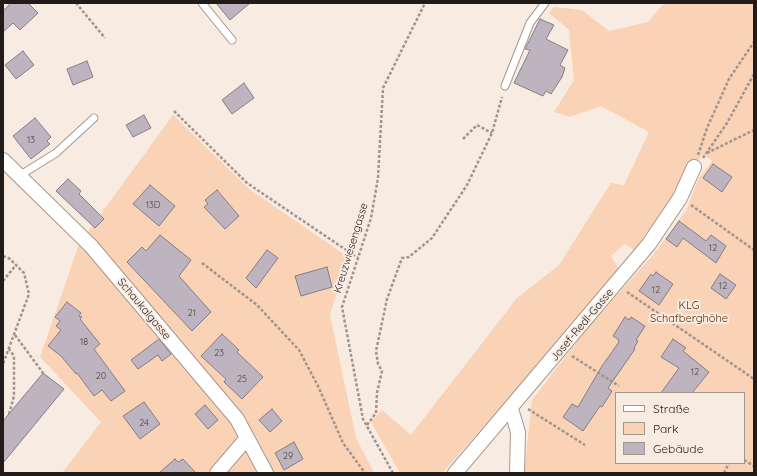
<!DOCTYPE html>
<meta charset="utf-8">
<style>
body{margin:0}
#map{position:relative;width:757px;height:476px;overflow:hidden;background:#f8ebe2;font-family:Quicksand,sans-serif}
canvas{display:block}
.frame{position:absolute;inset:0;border:4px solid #211c19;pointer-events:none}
.legend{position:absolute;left:615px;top:392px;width:130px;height:72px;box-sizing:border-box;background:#f8ebe2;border:1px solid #a29892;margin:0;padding:5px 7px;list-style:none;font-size:12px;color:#211c19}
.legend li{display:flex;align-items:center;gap:8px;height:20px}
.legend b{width:20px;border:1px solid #a29892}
</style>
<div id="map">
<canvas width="757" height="476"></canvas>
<div class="frame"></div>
<ul class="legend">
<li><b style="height:5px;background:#fff"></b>Straße</li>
<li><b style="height:11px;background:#fad2b6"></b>Park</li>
<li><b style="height:11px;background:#bdb4bf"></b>Gebäude</li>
</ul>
</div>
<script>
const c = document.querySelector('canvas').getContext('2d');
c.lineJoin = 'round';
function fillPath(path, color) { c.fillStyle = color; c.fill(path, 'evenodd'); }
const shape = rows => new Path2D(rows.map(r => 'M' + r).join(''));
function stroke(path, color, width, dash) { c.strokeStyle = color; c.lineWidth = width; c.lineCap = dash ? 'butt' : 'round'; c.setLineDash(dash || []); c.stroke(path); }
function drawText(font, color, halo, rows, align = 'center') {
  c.font = font + ' Quicksand,sans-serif'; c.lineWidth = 4; c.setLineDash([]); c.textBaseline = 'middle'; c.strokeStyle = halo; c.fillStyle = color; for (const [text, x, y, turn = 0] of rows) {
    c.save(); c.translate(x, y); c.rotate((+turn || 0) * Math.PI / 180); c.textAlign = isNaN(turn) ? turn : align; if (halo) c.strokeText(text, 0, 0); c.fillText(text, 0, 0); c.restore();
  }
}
fillPath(shape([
 [664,3,754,3,754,473,524,473,532,400,589,326,653,255,686,211,698,180,712,161,703,154,676,195,634,250,625,244,611,256,620,271,601,295,442,473,400,473,371,422,382,410,411,435,517,298,559,265,611,183,624,185,649,132,601,106,570,117,554,112,574,80,569,30,549,13,554,7,582,10,609,31,648,22],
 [616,393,744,393,744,463,616,463],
 [173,115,248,188,348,257,330,315,356,438,374,473,62,473,101,422,40,357,79,244]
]), '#fad2b6');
const building = shape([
 [11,3,28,3,38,13,20,30,13,23,3,32,3,11,11,3],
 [216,3,250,3,230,20,216,3],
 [540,19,554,25,546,39,568,50,560,65,565,68,562,77,551,94,546,91,543,96,514,83,530,50,525,49,540,19],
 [23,51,34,65,16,79,5,65,23,51],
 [87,61,93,77,73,85,67,69,87,61],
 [244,83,254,98,232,114,222,100,244,83],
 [144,115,151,128,133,137,126,125,144,115],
 [35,118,51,137,47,141,50,144,31,159,13,136,35,118],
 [713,164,732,177,722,192,703,178,713,164],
 [68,179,81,191,79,194,104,219,95,228,56,191,68,179],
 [150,185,175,206,159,226,133,204,150,185],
 [217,190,239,216,225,229,204,207,208,204,205,200,217,190],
 [679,221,706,241,711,235,726,246,716,263,683,238,677,247,666,239,679,221],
 [160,235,191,260,179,276,211,312,192,331,127,262,142,247,146,251,160,235],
 [267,250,278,258,256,288,246,278,267,250],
 [327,267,332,287,301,296,295,276,327,267],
 [656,272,673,284,659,305,639,291,651,274,653,276,656,272],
 [720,274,736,285,726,299,711,288,720,274],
 [67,302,81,313,79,316,82,317,80,319,100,344,94,349,125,391,111,401,102,390,94,396,77,373,76,374,61,356,48,346,61,330,56,326,60,321,55,317,67,302],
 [625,317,629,320,631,317,645,326,636,340,638,341,634,348,635,349,608,388,612,391,602,407,600,406,583,431,563,417,572,404,578,407,602,366,619,342,618,339,613,336,625,317],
 [222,334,239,350,237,352,263,377,242,399,224,382,226,379,201,356,222,334],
 [159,339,171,354,162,361,158,355,138,369,131,360,159,339],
 [673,339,686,348,683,351,709,372,692,393,661,393,679,368,661,357,673,339],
 [43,373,64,389,3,463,3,421,43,373],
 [144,402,160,424,140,439,123,416,144,402],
 [205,405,218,420,208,429,195,414,205,405],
 [272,409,282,421,270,432,259,420,272,409],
 [294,442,303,459,284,470,275,453,294,442],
 [175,459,178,462,183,459,196,473,159,473,175,459]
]);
fillPath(building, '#bdb4bf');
stroke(building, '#867d88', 1);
const lane = shape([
 [202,3,232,40],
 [505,86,530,23,545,3],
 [19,176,56,153,94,118]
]);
const street = shape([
 [3,160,91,246,237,419,266,473],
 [511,409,518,432,517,473],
 [217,473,247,438],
 [455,473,649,244,680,198,694,167]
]);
stroke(lane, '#a49890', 9);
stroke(street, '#a49890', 16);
stroke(shape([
 [76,3,105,38],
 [174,111,247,183,358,258],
 [463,139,477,125,492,133],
 [707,153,754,130],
 [698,155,707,128,729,79,754,42],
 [703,158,727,123,754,74],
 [691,205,754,250],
 [3,256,10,259,24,273,29,294,3,364],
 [202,263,257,305,299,350,318,386,343,443,365,473],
 [3,281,16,265],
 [627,292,754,379],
 [15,335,43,373],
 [572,356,619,386],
 [528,409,585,445],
 [9,414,14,396,14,356,9,349],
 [367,425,376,413,377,393,382,371,378,364,376,351,387,299,402,258,409,257,432,238,467,185,492,133,502,97],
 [744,460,754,466],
 [393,473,363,419,342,307,371,218,378,178,383,88,425,3],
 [724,473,729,463]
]), '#9f958f', 2.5, [3, 2]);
stroke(lane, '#fff', 7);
stroke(street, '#fff', 14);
drawText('9px', '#484242', null, [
 ["13",31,140],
 ["13D",153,205],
 ["12",713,248],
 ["12",723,286],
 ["12",656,290],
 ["21",192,313],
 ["18",84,342],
 ["23",219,353],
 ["12",695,372],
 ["20",101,376],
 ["25",242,379],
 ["24",144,423],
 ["29",288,456]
]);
drawText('11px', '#211c19', '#f8ebe2', [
 ["Kreuzwiesengasse",351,248,-73],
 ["Schaukalgasse",144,309,50],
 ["Josef-Redl-Gasse",582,325,-50]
]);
drawText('11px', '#5b2d01', '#f8ebe2', [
 ["KLG",689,306],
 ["Schafberghöhe",689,319]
]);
</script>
